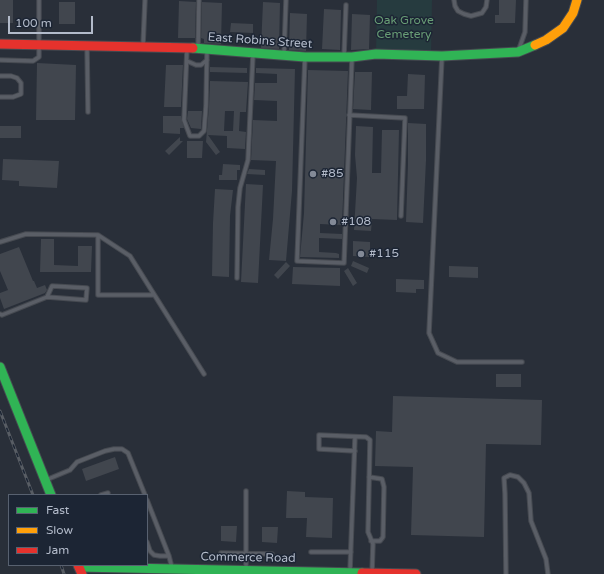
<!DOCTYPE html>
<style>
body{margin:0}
#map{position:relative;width:604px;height:574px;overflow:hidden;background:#292f39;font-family:"Varela Round",sans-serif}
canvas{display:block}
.legend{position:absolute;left:8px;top:494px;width:140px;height:72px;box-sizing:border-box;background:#1c2534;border:1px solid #586170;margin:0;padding:5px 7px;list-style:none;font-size:12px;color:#b3bbca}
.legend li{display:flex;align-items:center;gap:8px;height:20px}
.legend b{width:20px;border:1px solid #586170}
.scale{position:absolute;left:8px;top:16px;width:85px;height:18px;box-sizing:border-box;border:2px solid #b3bbca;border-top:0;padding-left:5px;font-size:12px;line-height:14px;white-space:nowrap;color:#b3bbca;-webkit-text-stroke:3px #1c2534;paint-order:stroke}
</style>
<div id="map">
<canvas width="604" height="574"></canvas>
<ul class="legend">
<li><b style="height:5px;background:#30b455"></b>Fast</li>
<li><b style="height:5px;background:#ff9f0a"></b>Slow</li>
<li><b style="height:5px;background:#e5322d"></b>Jam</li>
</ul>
<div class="scale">100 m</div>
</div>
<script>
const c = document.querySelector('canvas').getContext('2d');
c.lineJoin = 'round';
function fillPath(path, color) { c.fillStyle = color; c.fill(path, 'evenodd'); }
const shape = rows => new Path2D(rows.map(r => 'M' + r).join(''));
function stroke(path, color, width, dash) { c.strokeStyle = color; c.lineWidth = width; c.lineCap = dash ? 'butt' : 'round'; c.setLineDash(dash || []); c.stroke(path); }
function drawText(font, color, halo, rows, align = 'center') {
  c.font = font + ' "Varela Round",sans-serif'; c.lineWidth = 3; c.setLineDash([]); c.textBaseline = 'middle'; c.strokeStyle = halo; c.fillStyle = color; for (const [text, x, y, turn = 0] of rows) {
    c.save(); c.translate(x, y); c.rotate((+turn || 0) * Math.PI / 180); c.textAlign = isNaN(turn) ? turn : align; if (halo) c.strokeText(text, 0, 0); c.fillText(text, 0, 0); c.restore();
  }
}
fillPath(shape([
 [377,0,432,0,431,55,376,54]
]), '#263b3f');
fillPath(shape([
 [0,0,13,0,13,23,0,23],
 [499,0,516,0,515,23,495,23,495,15,499,15],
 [179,1,196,2,195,38,178,38],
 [59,2,75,2,75,24,59,24],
 [202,2,222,3,221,44,204,43,204,39,201,38],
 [263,2,280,3,279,49,261,48],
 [324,9,341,10,340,50,322,49],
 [290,13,307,14,306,51,289,50],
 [352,14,370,15,369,49,351,50],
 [231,23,253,24,253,33,230,32],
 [37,63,76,65,75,120,36,120],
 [166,65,183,65,181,107,164,107],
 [210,67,247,68,247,73,210,72],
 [256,68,295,69,292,191,286,261,269,260,273,219,276,161,251,160,253,120,277,121,277,101,254,100,255,83,277,83,277,74,256,73],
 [308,70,348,71,342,225,320,224,320,233,342,234,342,239,319,238,319,252,336,253,339,254,339,258,300,257,304,213],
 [355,72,372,72,371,110,353,109],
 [408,74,425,75,424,109,397,109,397,96,407,96],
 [210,81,248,82,246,112,240,112,239,131,246,132,245,149,227,148,227,136,208,135,220,152,216,155,206,142,209,106],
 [225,111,234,111,233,131,224,131],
 [188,111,202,111,201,129,191,128,187,119],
 [163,116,181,116,184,128,180,128,180,134,163,133],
 [408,123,426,124,426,160,423,223,406,222,408,164],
 [0,126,21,126,21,138,0,138],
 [356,126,373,127,372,173,381,173,382,130,399,130,397,220,372,219,371,231,354,230,357,178,355,155],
 [180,137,180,141,183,141,169,155,165,151],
 [187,141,203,141,202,158,187,158],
 [3,159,59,161,57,188,19,186,19,181,2,180],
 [223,164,240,165,240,170,237,170,237,180,219,180,219,175,222,175],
 [249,169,265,170,265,175,247,174],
 [246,184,263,185,258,283,241,282],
 [215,189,233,190,230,216,229,277,212,276,213,223],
 [41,239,54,239,54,265,78,266,78,246,92,246,91,272,40,272],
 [353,241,370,242,370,257,353,256],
 [19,247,33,281,34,281,37,288,45,285,47,290,45,293,4,309,0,298,0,293,8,290,0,271,0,254],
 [353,261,369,268,367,273,351,266],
 [286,262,290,266,278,279,274,275],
 [449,266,478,267,478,278,449,277],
 [293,267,340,268,340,286,292,284],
 [348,268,357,283,353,286,344,271],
 [396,279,424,280,424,289,416,289,416,293,396,292],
 [496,374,521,374,521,387,496,387],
 [393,396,542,400,541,445,486,444,484,537,411,535,413,467,375,466,376,431,392,432],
 [115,457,119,469,86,481,82,469],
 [287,491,305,492,305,497,333,498,332,538,306,537,307,518,286,518],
 [221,526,237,526,236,542,221,541],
 [262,527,278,527,277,543,262,542]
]), '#41464e');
const lane = shape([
 [454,0,455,6,458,11,464,14,471,16,482,13,486,7,487,0],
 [143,46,145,0],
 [87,47,88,112],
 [187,49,184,120,190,136,199,136,204,131,206,106,207,50],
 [198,49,199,0],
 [519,49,525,32,526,0],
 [284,54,286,0],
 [344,56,346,5],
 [442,56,429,333,438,353,457,362,522,362],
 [305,57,297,261,344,263,352,58],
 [0,60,33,61,39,57,39,0],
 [187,61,196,65,201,65,207,60],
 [0,76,11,76,17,78,21,83,21,94,13,97,0,97],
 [349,115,405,118,401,216],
 [98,235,98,295,154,295],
 [0,242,26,234,98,235,130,256,204,374],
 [237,278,238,207,240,188,248,160,253,54],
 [0,314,2,315,47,297,86,300,87,288,52,286,47,297],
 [355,451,319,449,319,435,366,437,370,440,368,532,373,544,372,573],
 [369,477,382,479,384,487,383,537,380,541,371,541],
 [46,480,70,470,77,462,105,451,114,449,122,449,128,453,145,495],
 [101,495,108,493],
 [147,500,169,556,172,568],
 [147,542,150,551,154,555,160,556,169,556],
 [311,552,351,552],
 [221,553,272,554],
 [246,569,246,491],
 [350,571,355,437],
 [506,574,505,494,504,478,510,475,518,477,524,483,529,493,531,521,546,559,548,574]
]);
const fast = shape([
 [193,48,305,57,352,57,376,54,442,56,518,52,535,45],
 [0,367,51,495],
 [79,567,362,573]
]);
const slow = shape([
 [535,45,546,40,563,28,573,13,577,0]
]);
const jam = shape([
 [0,44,193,48],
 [78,565,82,574],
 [362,573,416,574]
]);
stroke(lane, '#464a51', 5.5);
stroke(fast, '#464a51', 11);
stroke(slow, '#464a51', 11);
stroke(jam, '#464a51', 11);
stroke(lane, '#5a5e66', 3.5);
stroke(fast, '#30b455', 9);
stroke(slow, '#ff9f0a', 9);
stroke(jam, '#e5322d', 9);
const rail = shape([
 [0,411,33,495],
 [61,565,64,574]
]);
stroke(rail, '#585d64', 3);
stroke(rail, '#1c2534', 1.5, [4.5]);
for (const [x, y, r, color] of [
 [313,174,4,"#838a97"],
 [333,222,4,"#838a97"],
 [361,254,4,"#838a97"]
]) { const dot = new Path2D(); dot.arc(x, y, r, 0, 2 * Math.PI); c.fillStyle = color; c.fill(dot); stroke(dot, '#1c2534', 1.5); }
drawText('12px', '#689d75', '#1c2534', [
 ["Oak Grove",404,21],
 ["Cemetery",404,35]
]);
drawText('12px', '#b3bbca', '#1c2534', [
 ["East Robins Street",260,41,4],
 ["Commerce Road",248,558,1]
]);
drawText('12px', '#b3bbca', '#1c2534', [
 ["#85",321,174],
 ["#108",341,222],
 ["#115",369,254]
], 'left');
</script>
